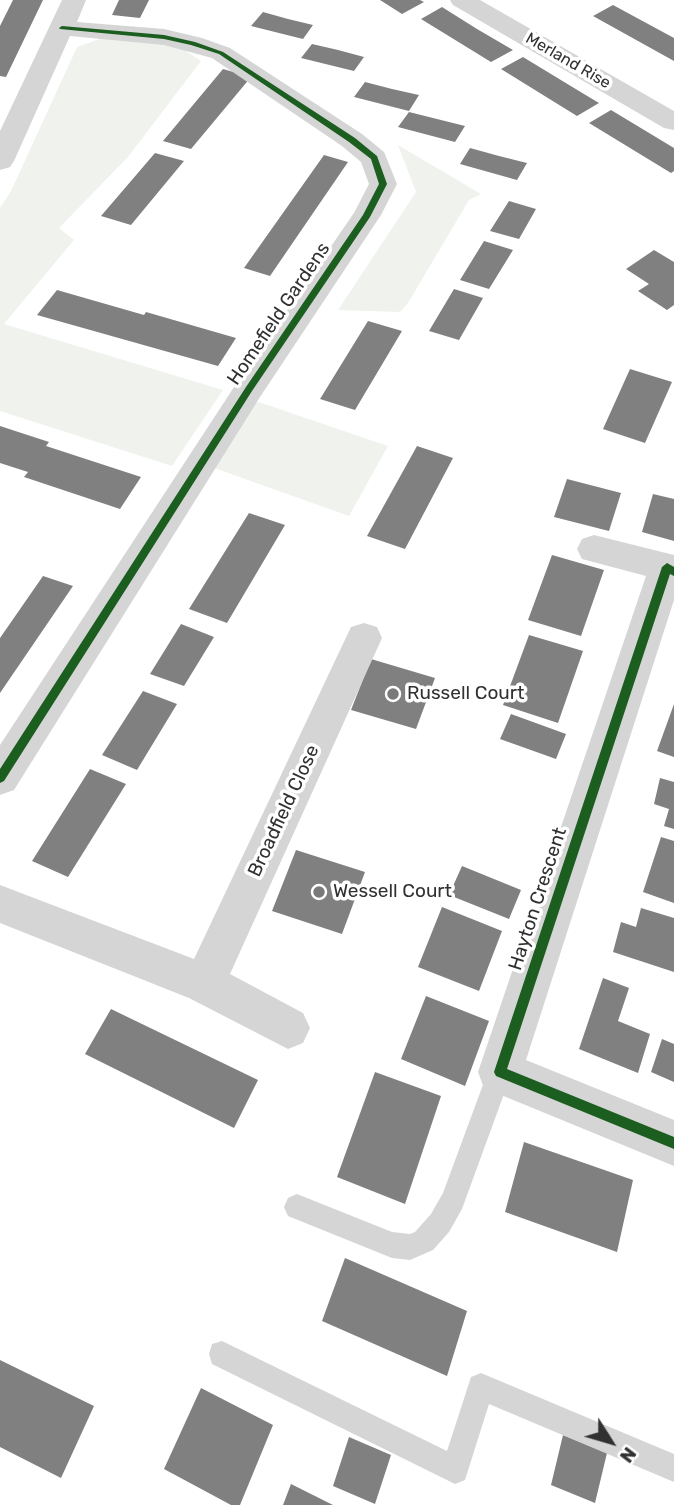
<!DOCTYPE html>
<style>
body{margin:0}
#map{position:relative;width:674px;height:1505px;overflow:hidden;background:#fff;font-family:Rubik,sans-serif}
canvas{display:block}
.north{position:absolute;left:576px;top:1407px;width:70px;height:70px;-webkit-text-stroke:5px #fff;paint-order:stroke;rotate:127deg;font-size:19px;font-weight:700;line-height:28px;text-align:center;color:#313131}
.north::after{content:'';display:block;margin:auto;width:24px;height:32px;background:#313131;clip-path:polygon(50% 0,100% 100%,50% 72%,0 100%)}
</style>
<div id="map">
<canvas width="674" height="1505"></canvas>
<div class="north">N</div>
</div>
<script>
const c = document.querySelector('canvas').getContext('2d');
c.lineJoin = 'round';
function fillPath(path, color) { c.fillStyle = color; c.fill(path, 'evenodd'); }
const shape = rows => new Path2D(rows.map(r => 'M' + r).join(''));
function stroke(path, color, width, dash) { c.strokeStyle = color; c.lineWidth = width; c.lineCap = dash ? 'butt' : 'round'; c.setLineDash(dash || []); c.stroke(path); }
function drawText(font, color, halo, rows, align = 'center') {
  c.font = font + ' Rubik,sans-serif'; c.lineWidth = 7; c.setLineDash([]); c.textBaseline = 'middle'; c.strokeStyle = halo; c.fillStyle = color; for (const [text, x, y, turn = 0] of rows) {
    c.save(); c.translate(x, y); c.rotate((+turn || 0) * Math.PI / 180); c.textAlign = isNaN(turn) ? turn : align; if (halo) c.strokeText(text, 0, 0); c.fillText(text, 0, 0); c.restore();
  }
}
fillPath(shape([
 [116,33,164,37,201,61,128,157,59,228,74,240,4,324,223,390,172,466,0,411,0,208,11,191,77,47],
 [398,145,481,194,469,200,408,303,400,312,338,310,416,192],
 [244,397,388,446,349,516,203,464]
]), '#f0f3ed');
fillPath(shape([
 [13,0,43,0,6,77,0,76,0,26],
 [119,0,149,0,140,18,112,15],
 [380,0,420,0,424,2,402,14],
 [613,5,674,38,674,61,593,16],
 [442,7,477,29,513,50,491,62,421,19],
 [263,12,288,19,313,25,303,39,251,26],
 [312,44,338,50,364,57,354,71,301,58],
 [523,57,579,91,599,103,577,116,501,69],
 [223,69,251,77,191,149,163,141],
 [365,82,392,89,419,95,409,111,354,97],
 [611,110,674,148,674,171,671,173,589,123],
 [409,112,465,126,455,142,398,127],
 [470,148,499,156,527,163,517,180,460,164],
 [155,153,184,161,131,225,101,216],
 [324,155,348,162,270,276,244,268],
 [509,201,536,209,519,239,490,231],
 [484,241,513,250,489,289,460,280],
 [654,250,674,262,674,305,667,310,638,291,649,284,626,269],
 [454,289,483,298,459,340,429,331],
 [57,290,144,315,146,312,236,338,218,366,37,315],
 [368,321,402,331,355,410,320,399],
 [630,369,672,382,645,443,603,429],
 [0,426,49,442,46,446,141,477,120,509,24,477,28,472,0,463],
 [417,446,453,458,405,549,367,536],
 [567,479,621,493,609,531,554,517],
 [653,494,674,499,674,541,642,532],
 [249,513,285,525,227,623,189,609],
 [552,555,604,570,581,636,528,620],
 [43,576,73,586,0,693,0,638],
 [181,624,214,637,184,686,150,674],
 [529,635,583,651,558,723,503,705],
 [371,659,435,678,416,729,351,710],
 [143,691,177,704,137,770,102,755],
 [674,704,674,757,657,751],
 [511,714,566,734,556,759,500,739],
 [90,769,126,784,68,877,32,861],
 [660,778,674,782,674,829,664,826,669,809,654,804],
 [661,837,674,841,674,903,643,892],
 [296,850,365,872,342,934,272,911],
 [462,866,521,890,509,919,449,895],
 [442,907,502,931,479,991,418,967],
 [641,908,674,918,674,972,613,952,621,922,636,927],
 [603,978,629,988,618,1021,650,1034,638,1073,579,1049],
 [426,996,489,1021,465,1086,401,1059],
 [111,1009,258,1080,234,1128,85,1054],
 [662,1039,674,1044,674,1082,651,1072],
 [375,1072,441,1096,405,1204,337,1177],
 [524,1142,633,1180,617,1252,505,1212],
 [345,1258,467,1311,447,1376,322,1321],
 [0,1360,94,1406,61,1478,0,1447],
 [201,1388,273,1425,240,1505,231,1505,164,1469],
 [563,1435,607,1453,595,1503,551,1485],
 [349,1437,391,1455,375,1504,333,1486],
 [291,1484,333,1505,283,1505]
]), '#808080');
fillPath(shape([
 [500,1060,509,1063,512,1072,462,1209,449,1232,433,1250,410,1260,392,1258,288,1216,284,1207,288,1198,297,1194,392,1232,410,1234,415,1232,431,1214,443,1193,491,1063,500,1060],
 [222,1341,447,1451,471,1377,481,1373,674,1454,674,1482,489,1404,465,1480,455,1484,212,1364,209,1354,212,1344,222,1341]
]), '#d5d5d5');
fillPath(shape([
 [62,0,86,0,77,22,164,29,202,38,230,48,362,134,384,152,397,184,381,215,260,397,14,790,0,795,0,745,238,381,354,213,369,184,361,162,342,146,212,58,164,45,70,36,14,161,10,167,0,170,0,131,62,0],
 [594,535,674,555,674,600,526,1060,674,1120,674,1166,484,1088,478,1072,646,576,582,559,577,549,582,539,594,535],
 [364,623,377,627,382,638,230,974,303,1013,310,1028,303,1043,288,1049,189,998,0,923,0,885,194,959,351,627,364,623]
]), '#d5d5d5');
fillPath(shape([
 [450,0,480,0,674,111,674,130,664,128,453,5,450,0]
]), '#d5d5d5');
fillPath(shape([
 [62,26,164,35,195,42,223,52,355,138,377,156,387,184,370,217,252,391,4,781,0,783,0,769,246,387,363,215,379,184,371,159,349,142,219,54,191,45,164,39,60,29,59,28,62,26],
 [667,563,674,567,674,576,670,574,507,1069,674,1137,674,1149,496,1076,494,1072,662,567,667,563]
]), '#1b5e20');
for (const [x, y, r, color] of [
 [393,694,7,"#797979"],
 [319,892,7,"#797979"]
]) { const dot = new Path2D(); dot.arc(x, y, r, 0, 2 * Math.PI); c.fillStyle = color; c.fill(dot); stroke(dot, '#fff', 2.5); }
drawText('16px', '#313131', '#fff', [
 ["Merland Rise",568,61,30]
]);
drawText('19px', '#313131', '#fff', [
 ["Homefield Gardens",279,314,-56],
 ["Broadfield Close",284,811,-65],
 ["Hayton Crescent",538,899,-72]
]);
drawText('19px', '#313131', '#fff', [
 ["Russell Court",407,694],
 ["Wessell Court",333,892]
], 'left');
</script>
